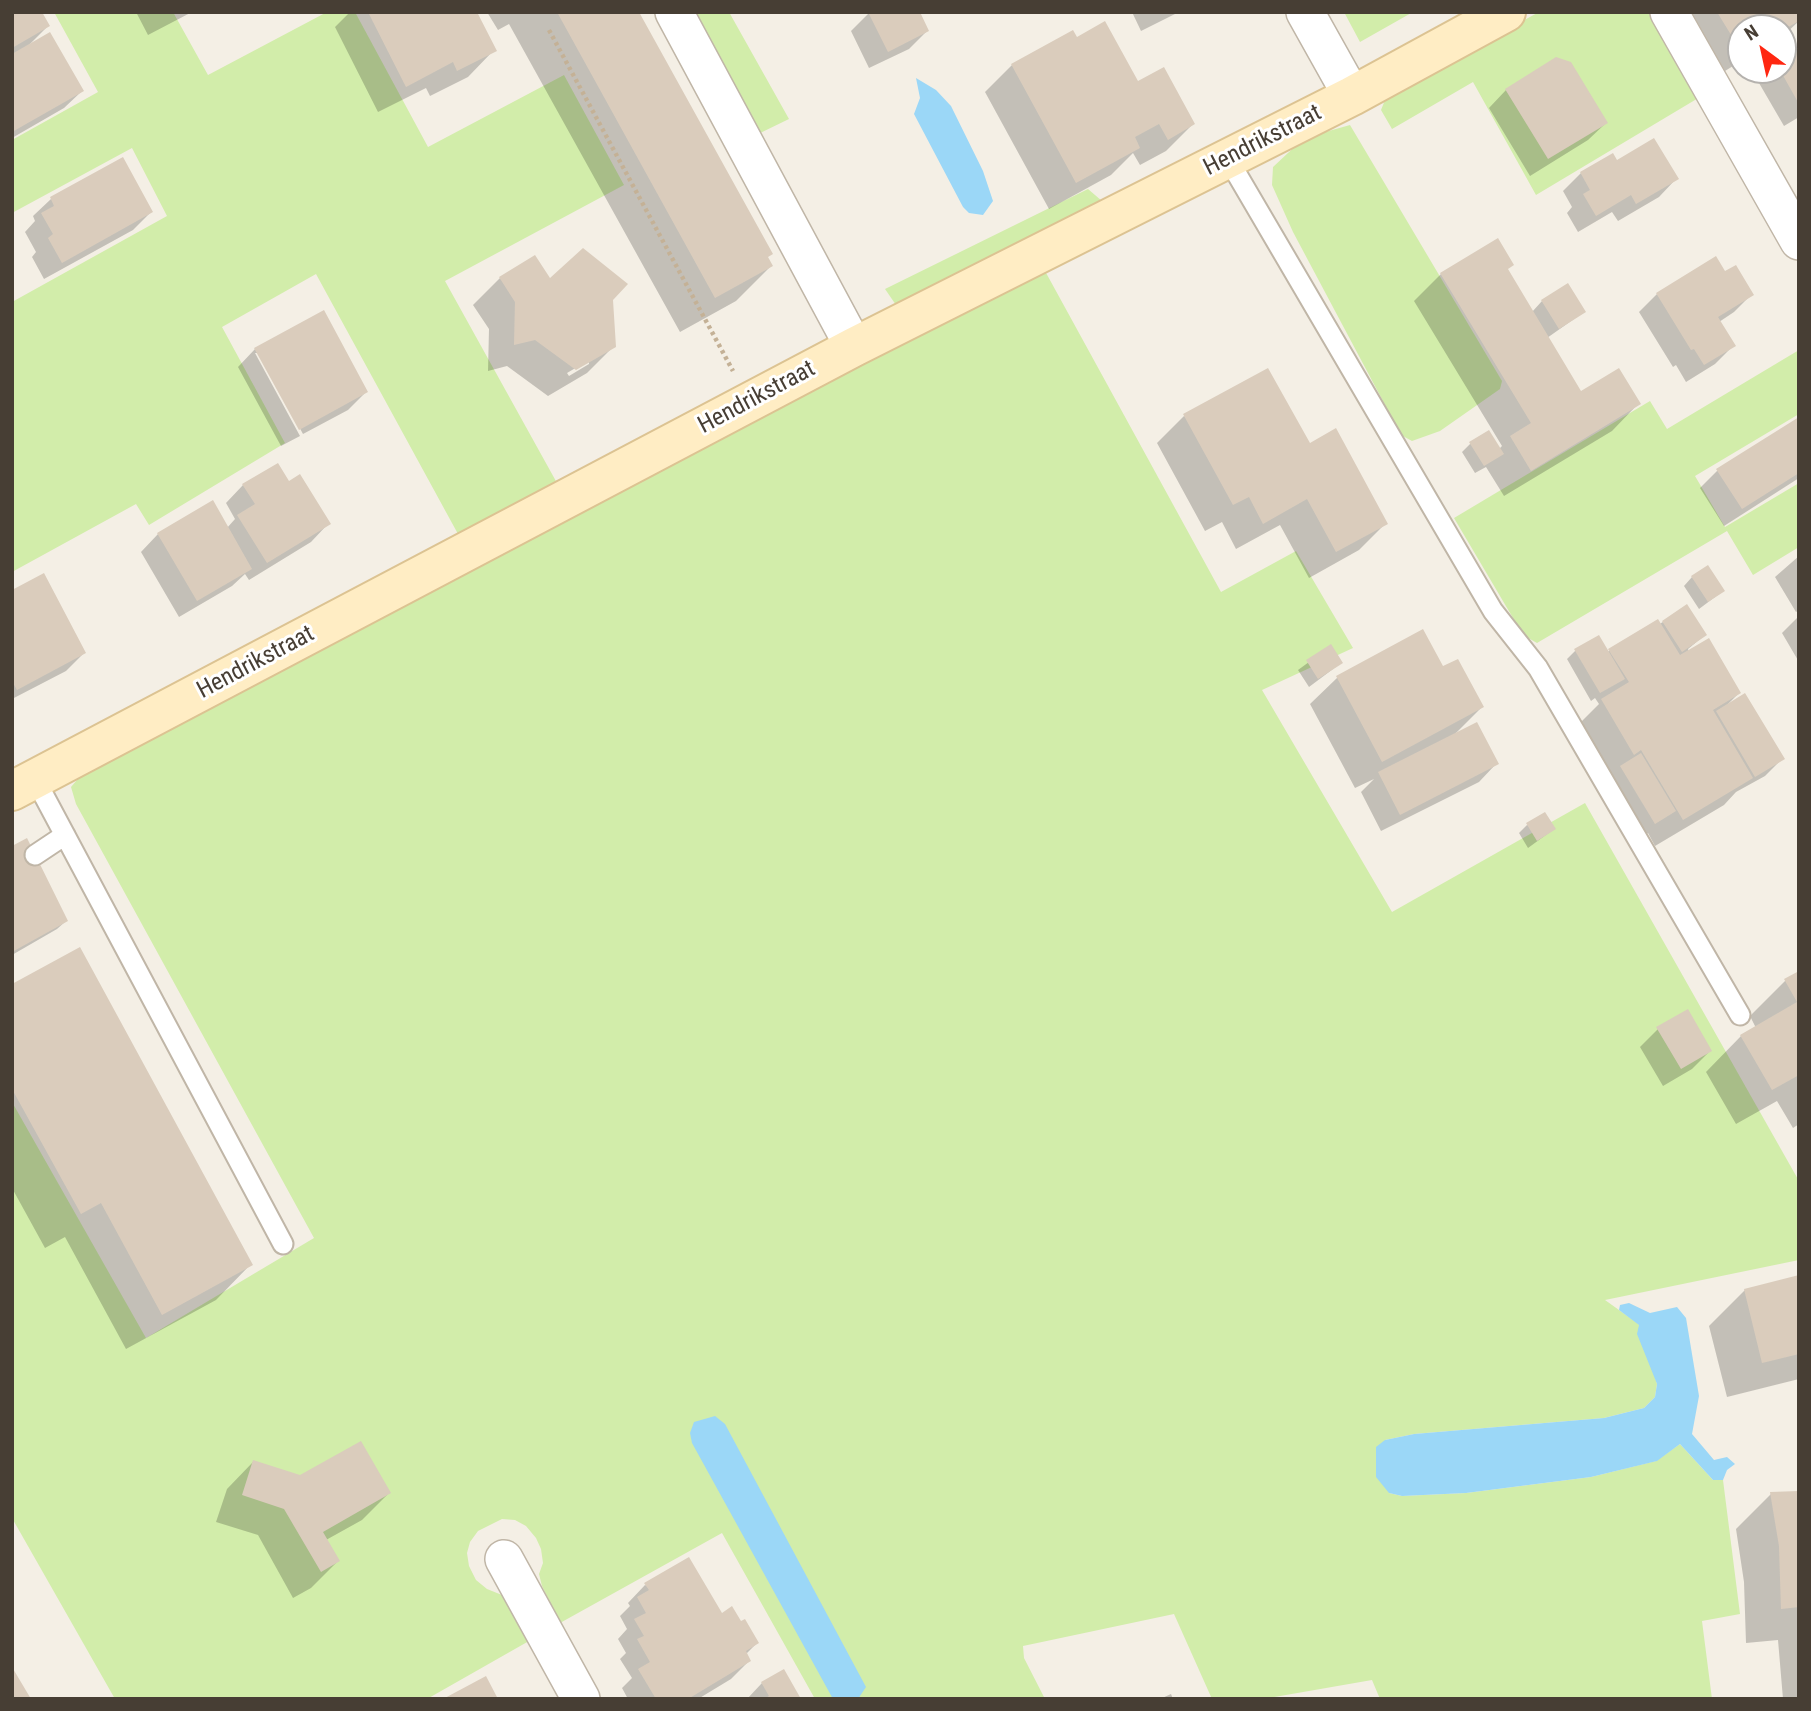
<!DOCTYPE html>
<style>
body{margin:0}
#map{position:relative;width:1811px;height:1711px;overflow:hidden;background:#f4efe5;font-family:"Roboto Condensed",sans-serif}
canvas{display:block}
.frame{position:absolute;inset:0;border:14px solid #473e34;pointer-events:none}
.north{position:absolute;left:1727px;top:14px;width:70px;height:70px;box-sizing:border-box;background:#fff;border:2px solid #b5b2ae;border-radius:50%;rotate:327deg;font-size:19px;font-weight:700;line-height:28px;text-align:center;color:#473e34}
.north::after{content:'';display:block;margin:auto;width:24px;height:32px;background:#ff2711;clip-path:polygon(50% 0,100% 100%,50% 72%,0 100%)}
</style>
<div id="map">
<canvas width="1811" height="1711"></canvas>
<div class="frame"></div>
<div class="north">N</div>
</div>
<script>
const c = document.querySelector('canvas').getContext('2d');
c.lineJoin = 'round';
function fillPath(path, color) { c.fillStyle = color; c.fill(path, 'evenodd'); }
const shape = rows => new Path2D(rows.map(r => 'M' + r).join(''));
function stroke(path, color, width, dash) { c.strokeStyle = color; c.lineWidth = width; c.lineCap = dash ? 'butt' : 'round'; c.setLineDash(dash || []); c.stroke(path); }
function drawText(font, color, halo, rows, align = 'center') {
  c.font = font + ' "Roboto Condensed",sans-serif'; c.lineWidth = 6; c.setLineDash([]); c.textBaseline = 'middle'; c.strokeStyle = halo; c.fillStyle = color; for (const [text, x, y, turn = 0] of rows) {
    c.save(); c.translate(x, y); c.rotate((+turn || 0) * Math.PI / 180); c.textAlign = isNaN(turn) ? turn : align; if (halo) c.strokeText(text, 0, 0); c.fillText(text, 0, 0); c.restore();
  }
}
fillPath(shape([
 [54,12,173,12,208,75,327,12,355,12,428,147,564,75,624,185,445,281,557,483,458,534,316,274,222,327,285,443,149,525,136,504,12,572,12,302,167,216,132,148,12,213,12,140,98,92],
 [687,12,729,12,789,119,754,136],
 [1344,12,1413,12,1360,42],
 [1539,12,1654,12,1700,97,1536,195,1473,82,1392,129,1381,110,1387,95],
 [1350,125,1502,381,1500,389,1440,431,1412,441,1401,435,1293,232,1272,185,1273,167,1304,138],
 [1088,189,1102,201,896,305,885,289],
 [1045,271,1221,592,1296,551,1353,648,1262,690,1392,912,1585,803,1799,1181,1799,1260,1605,1300,1640,1325,1657,1384,1655,1397,1644,1408,1604,1418,1414,1434,1385,1440,1389,1493,1402,1496,1466,1493,1591,1477,1656,1461,1680,1444,1713,1480,1723,1480,1740,1614,1702,1621,1712,1699,1380,1699,1372,1680,1263,1699,1212,1699,1174,1614,1023,1646,1024,1658,1045,1699,815,1699,722,1533,560,1623,542,1586,539,1574,543,1563,541,1549,536,1538,526,1526,515,1520,502,1519,478,1531,470,1542,467,1553,469,1566,476,1580,487,1589,507,1597,529,1641,427,1699,115,1699,12,1518,12,1102,146,1338,314,1238,76,804,71,787,82,774,677,459],
 [1799,350,1799,414,1695,476,1725,527,1799,483,1799,547,1753,575,1727,531,1537,643,1523,635,1454,518,1650,401,1667,429]
]), '#d2edaa');
fillPath(shape([
 [916,78,936,90,951,106,983,171,993,201,983,215,969,213,963,207,914,114,920,98],
 [1629,1303,1650,1313,1677,1307,1686,1318,1699,1396,1692,1434,1714,1460,1727,1457,1735,1464,1727,1470,1723,1480,1713,1480,1680,1444,1657,1461,1591,1477,1466,1493,1402,1496,1389,1493,1376,1477,1376,1447,1385,1440,1414,1434,1604,1418,1644,1408,1655,1397,1657,1384,1637,1334,1639,1325,1619,1310,1620,1305],
 [715,1416,725,1424,866,1687,858,1699,833,1699,692,1443,690,1433,694,1422]
]), '#9bd7f7');
fillPath(shape([
 [12,12,48,26,29,45,82,91,64,108,12,138],
 [136,12,192,12,148,35],
 [350,12,475,12,494,50,468,77,430,96,426,88,378,112,335,27],
 [487,12,637,12,771,266,736,301,680,332,509,24,498,30],
 [870,12,927,31,909,49,869,68,851,31],
 [1132,12,1179,12,1141,31],
 [1689,12,1799,12,1799,21,1783,36,1783,28,1741,28,1741,61,1725,71],
 [1076,39,1193,124,1166,151,1140,165,1133,153,1111,175,1049,209,985,92,1012,65],
 [1799,53,1799,117,1784,126,1759,83,1772,70,1783,70,1783,62],
 [1506,90,1606,123,1588,140,1530,176,1489,108],
 [122,159,151,212,133,230,44,279,32,257,36,252,25,232,35,221,33,216,51,199],
 [1616,162,1676,179,1659,197,1618,221,1612,212,1578,232,1567,213,1572,207,1563,191,1581,173],
 [1507,270,1532,312,1542,301,1584,312,1547,338,1581,393,1638,404,1612,431,1504,496,1486,467,1475,473,1462,452,1471,443,1499,449,1502,446,1414,301,1441,274],
 [1725,274,1752,294,1734,312,1719,322,1733,346,1715,364,1686,382,1676,365,1673,367,1639,312,1657,294],
 [500,278,550,281,611,300,614,346,587,373,548,396,507,366,488,371,489,329,473,305],
 [589,360,589,364,569,376,567,373],
 [255,349,366,392,348,410,303,434,259,353,255,353,300,436,281,446,238,367],
 [1184,416,1309,445,1386,523,1359,550,1309,578,1280,525,1236,549,1222,522,1205,531,1157,443],
 [1799,419,1799,478,1724,526,1700,488,1718,470],
 [288,484,328,524,311,542,249,580,245,574,232,586,179,617,141,552,158,534,227,528,235,519,226,503,243,485],
 [1799,556,1799,610,1796,612,1775,577],
 [1692,577,1723,591,1699,609,1684,586],
 [12,592,84,653,66,671,12,699],
 [1799,616,1799,662,1782,633],
 [1663,622,1705,635,1688,649,1689,652,1739,693,1728,704,1783,758,1765,776,1736,792,1724,805,1655,846,1648,833,1636,840,1575,728,1599,704,1595,698,1591,701,1567,659,1576,650,1607,652],
 [1422,631,1442,669,1482,707,1454,735,1496,764,1479,782,1381,831,1361,792,1374,779,1355,788,1310,704,1337,678],
 [1331,646,1341,663,1309,687,1298,670],
 [1527,825,1554,829,1528,848,1519,833],
 [12,848,66,921,57,929,12,955],
 [1799,973,1799,1124,1793,1128,1777,1101,1736,1124,1706,1072,1741,1036,1756,1028,1750,1016,1785,981],
 [12,986,251,1264,216,1300,126,1349,65,1237,45,1248,12,1188],
 [1658,1029,1710,1051,1692,1069,1663,1086,1640,1047],
 [1799,1277,1799,1379,1727,1397,1709,1326,1745,1290],
 [253,1462,300,1477,389,1493,362,1520,326,1540,338,1561,311,1588,293,1598,258,1535,216,1522,227,1489],
 [1799,1492,1799,1699,1783,1699,1778,1640,1746,1643,1744,1582,1736,1529,1771,1494],
 [645,1585,721,1615,757,1643,745,1655,749,1661,731,1679,698,1699,628,1699,622,1688,632,1678,620,1659,626,1653,618,1639,627,1629,620,1616,630,1606,628,1603],
 [762,1683,799,1699,747,1699],
 [1171,1694,1173,1699,1160,1699]
]), '#0003');
fillPath(shape([
 [12,12,42,12,50,26,12,48],
 [368,12,477,12,497,51,457,71,453,62,406,87],
 [557,12,639,12,773,254,768,257,773,266,715,298],
 [868,12,920,12,929,31,888,52],
 [1717,12,1799,12,1799,21,1783,30,1741,28,1741,51],
 [1105,21,1138,81,1164,67,1195,124,1168,140,1159,124,1135,137,1140,148,1076,183,1011,64,1073,30,1077,37],
 [50,32,84,91,12,132,12,54],
 [1799,51,1799,104,1780,70,1783,70,1783,60],
 [1556,57,1571,62,1608,123,1548,159,1505,89],
 [1654,138,1679,179,1636,204,1631,195,1596,216,1583,194,1590,190,1580,172,1613,153,1617,160],
 [123,157,153,212,62,263,48,238,53,234,41,213,54,206,50,197],
 [1498,238,1514,265,1508,269,1581,391,1619,368,1641,404,1531,471,1510,436,1531,423,1440,273],
 [583,248,628,284,613,300,616,347,576,370,535,340,514,345,515,302,499,277,535,255,550,278],
 [1716,256,1725,271,1736,265,1754,295,1718,317,1736,346,1704,365,1694,349,1691,350,1656,293],
 [1568,283,1586,312,1559,329,1541,300],
 [324,310,368,392,299,430,254,348],
 [1268,368,1310,443,1336,428,1388,524,1336,552,1307,499,1263,524,1249,497,1233,505,1183,414],
 [1799,417,1799,473,1742,509,1716,469],
 [1489,430,1504,454,1484,466,1469,442],
 [278,463,289,481,300,474,331,524,267,563,237,515,255,504,242,484],
 [213,500,252,569,197,601,157,533],
 [1708,565,1725,591,1708,602,1691,576],
 [44,573,86,653,17,690,12,681,12,590],
 [1687,604,1707,635,1682,652,1662,621],
 [1658,619,1680,655,1709,638,1741,693,1713,710,1753,778,1683,820,1641,750,1634,755,1601,699,1629,682,1608,649],
 [1423,629,1443,666,1458,659,1484,707,1382,762,1336,676],
 [1599,635,1625,679,1600,693,1574,649],
 [1331,644,1343,663,1318,679,1306,660],
 [1745,693,1785,759,1755,777,1716,711],
 [1477,722,1499,764,1400,815,1378,772],
 [1641,753,1676,811,1655,824,1620,766],
 [1545,812,1556,829,1537,841,1526,823],
 [27,838,68,921,12,952,12,846],
 [80,947,253,1265,162,1315,101,1203,81,1214,12,1089,12,984],
 [1799,971,1799,1075,1772,1090,1740,1035,1797,1002,1784,979],
 [1688,1009,1712,1051,1681,1069,1656,1027],
 [1799,1275,1799,1354,1762,1363,1744,1289],
 [361,1441,391,1493,323,1532,340,1561,321,1572,284,1509,242,1495,253,1460,300,1475],
 [1799,1491,1799,1607,1781,1609,1779,1546,1770,1492],
 [689,1557,722,1613,732,1606,741,1621,745,1619,759,1643,746,1651,751,1661,688,1699,656,1699,638,1669,650,1662,637,1639,644,1636,634,1619,646,1613,637,1597,649,1590,644,1583],
 [12,1667,31,1699,12,1699],
 [784,1669,801,1699,764,1699,769,1696,761,1682],
 [486,1676,498,1699,443,1699]
]), '#daccbc');
const lane = shape([
 [1228,159,1493,611,1538,668,1740,1015],
 [35,779,283,1244],
 [35,855,65,835]
]);
const street = shape([
 [674,12,854,347],
 [1305,12,1352,96],
 [1669,12,1799,241],
 [504,1559,581,1699]
]);
const secondary = shape([
 [12,791,854,347,1352,96,1506,12]
]);
stroke(lane, '#c0b6a7', 23);
stroke(street, '#c0b6a7', 40);
stroke(secondary, '#dcc392', 42);
stroke(shape([
 [549,30,733,371]
]), '#c4b196', 4.5, [3.5, 3.5]);
stroke(lane, '#fff', 19);
stroke(street, '#fff', 37);
stroke(secondary, '#ffedc4', 38);
drawText('24px', '#473e34', '#fff', [
 ["Hendrikstraat",1263,141,-27],
 ["Hendrikstraat",757,398,-28],
 ["Hendrikstraat",256,663,-28]
]);
</script>
